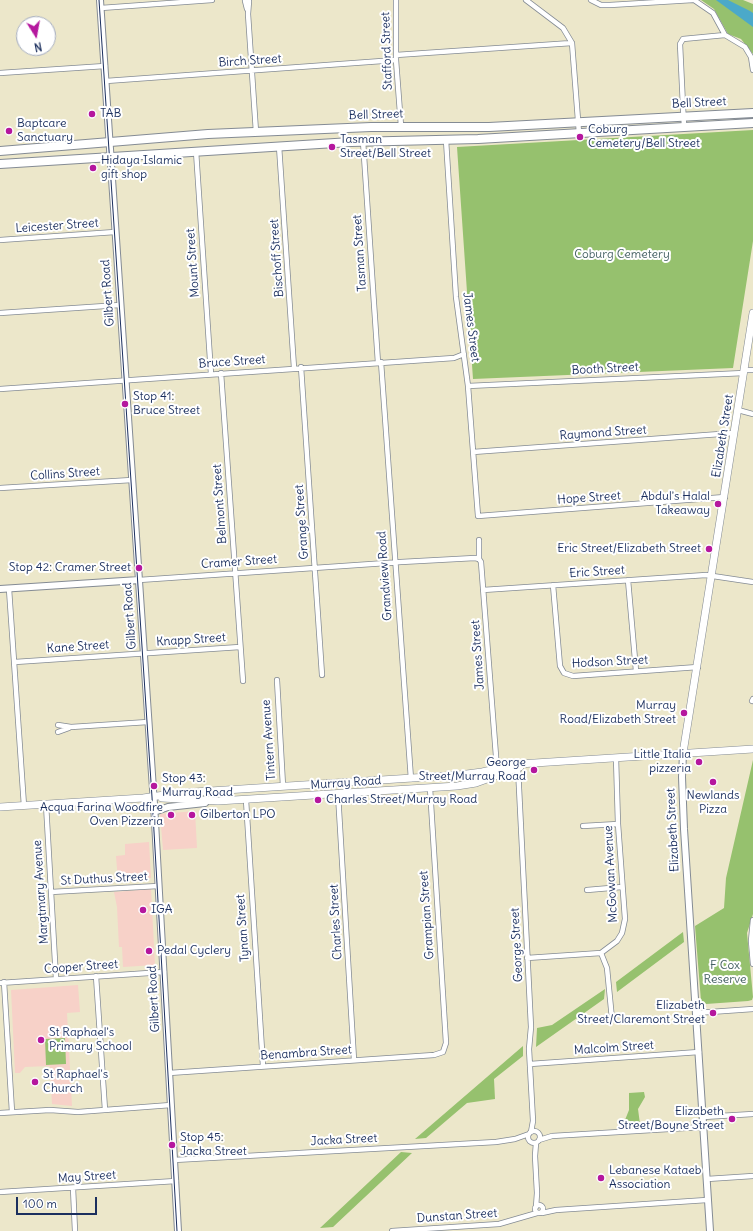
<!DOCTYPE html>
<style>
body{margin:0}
#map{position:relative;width:753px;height:1231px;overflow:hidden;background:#ece7ca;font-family:Delius,sans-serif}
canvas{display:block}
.north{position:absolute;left:16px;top:16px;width:40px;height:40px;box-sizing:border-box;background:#fff;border:1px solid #a4acbf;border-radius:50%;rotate:169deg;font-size:11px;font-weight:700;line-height:16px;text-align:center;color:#1b2f5e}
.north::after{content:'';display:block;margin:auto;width:14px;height:18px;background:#b5179e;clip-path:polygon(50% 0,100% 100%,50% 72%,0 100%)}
.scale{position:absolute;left:16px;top:1197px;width:81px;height:18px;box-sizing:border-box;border:2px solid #1b2f5e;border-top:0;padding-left:5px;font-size:12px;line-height:14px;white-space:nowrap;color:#1b2f5e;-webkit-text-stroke:3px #fff;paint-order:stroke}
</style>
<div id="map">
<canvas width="753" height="1231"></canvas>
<div class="north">N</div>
<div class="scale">100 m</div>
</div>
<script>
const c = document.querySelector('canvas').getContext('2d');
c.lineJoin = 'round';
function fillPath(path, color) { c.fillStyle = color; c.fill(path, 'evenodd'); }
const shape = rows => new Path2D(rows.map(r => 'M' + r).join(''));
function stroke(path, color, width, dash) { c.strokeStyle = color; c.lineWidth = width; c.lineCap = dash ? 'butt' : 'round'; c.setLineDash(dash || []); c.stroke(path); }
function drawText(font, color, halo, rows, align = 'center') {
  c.font = font + ' Delius,sans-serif'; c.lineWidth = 4; c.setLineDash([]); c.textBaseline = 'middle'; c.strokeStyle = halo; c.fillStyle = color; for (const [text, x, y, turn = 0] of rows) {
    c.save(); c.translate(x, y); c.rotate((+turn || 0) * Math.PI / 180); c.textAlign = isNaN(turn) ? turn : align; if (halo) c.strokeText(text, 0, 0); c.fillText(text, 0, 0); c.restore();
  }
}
fillPath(shape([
 [195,811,197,848,163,850,160,814],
 [149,842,151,878,118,881,116,856,125,855,125,844],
 [151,889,155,965,123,967,122,947,119,947,117,907,114,892],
 [78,985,80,1012,67,1013,72,1106,52,1104,50,1066,25,1067,20,1073,15,1073,11,990]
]), '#f7d1c8');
fillPath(shape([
 [701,0,743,0,753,4,753,54,741,39,728,34,714,9],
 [753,130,753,241,733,368,473,379,457,147],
 [753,760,753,914,747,933,753,997,752,1000,748,1001,706,1004,701,1001,695,926,724,908,726,878],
 [683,932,684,942,617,992,616,982],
 [605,989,604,999,536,1047,537,1028,552,1025],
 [65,1038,66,1064,46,1065,45,1039],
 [523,1046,523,1056,494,1079,495,1099,467,1103,426,1138,415,1139],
 [644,1092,645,1097,638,1109,640,1124,623,1125,629,1110,629,1093],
 [401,1152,412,1153,333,1227,320,1228]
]), '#96c16e');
fillPath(shape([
 [716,0,728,0,750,11,753,13,753,27]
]), '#4ba9c9');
const minor = shape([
 [396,0,396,60,401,126],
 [526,0,563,28,572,43,579,133],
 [591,0,601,5,610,5,693,0],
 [694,0,713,13,725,35],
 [245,1,247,9],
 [249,1,248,14,256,132],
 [101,8,212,0],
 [725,35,745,47,751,57,753,70],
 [396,55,572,43],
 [0,73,105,66],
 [106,81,396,60],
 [684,127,680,44,683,39,725,35],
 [446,140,456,297,468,386,478,516,725,497],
 [363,141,378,363],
 [279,146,294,368],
 [196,151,211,374],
 [0,240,115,232],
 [0,313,120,305],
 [381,362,411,779],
 [301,367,322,675],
 [744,370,753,370],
 [221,373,243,681],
 [468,386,744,373],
 [0,389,454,358,464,354],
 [738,410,753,414],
 [473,452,734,433],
 [0,488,132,480],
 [479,540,479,559,481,562,497,769],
 [139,580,401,562,475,558,479,559],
 [628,580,636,671],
 [553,585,560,666,564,673,573,676,698,667],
 [9,589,24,806],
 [483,590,706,575,753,582],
 [15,662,240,647],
 [277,680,283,786],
 [752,701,753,699],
 [58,725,71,727,148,722],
 [58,732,69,728],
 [518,768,531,1027,529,1049,533,1121,531,1132],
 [338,794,354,1060],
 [246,800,263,1066],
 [46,804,56,979],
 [583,826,618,824],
 [587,890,622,887],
 [51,892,158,886],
 [753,920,751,941,753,964],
 [601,953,607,968,612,1019],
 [527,958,601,953,617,941,622,933,625,919,618,824,616,758],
 [96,976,105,1110],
 [4,982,12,1112],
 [0,983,164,972],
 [696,1013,753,1009],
 [530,1064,699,1052],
 [169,1073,434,1055,443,1052,446,1043,430,788],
 [0,1113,50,1110,78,1112,171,1105],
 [703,1117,753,1114],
 '528 1137a6 6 0 1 1 12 0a6 6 0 1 1-12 0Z',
 [539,1140,552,1136,703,1127],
 [174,1160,496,1142,515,1139,529,1134],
 [707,1179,753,1176],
 [73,1188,75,1231],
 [0,1192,176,1181],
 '535 1209a4 4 0 1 1 8 0a4 4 0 1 1-8 0Z',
 [536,1207,537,1193,535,1156,536,1143],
 [542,1213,556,1210,707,1200],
 [392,1231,499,1224,537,1213]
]);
const tertiary = shape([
 [100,0,154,804,178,1231],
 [0,589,139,580],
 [683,753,682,777,684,829,710,1231],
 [154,812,168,807,205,803]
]);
const secondary = shape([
 [683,753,753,313],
 [162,798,218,801,457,786,476,783,520,767],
 [0,807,143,798,179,793,459,775,482,772,519,764,753,749]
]);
const trunk = shape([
 [0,151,208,134,371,127,489,127,753,113],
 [0,164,351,142,478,139,753,123]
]);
stroke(minor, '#848b94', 6);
stroke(tertiary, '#848b94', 8);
stroke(secondary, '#848b94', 8);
stroke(trunk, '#848b94', 10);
stroke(minor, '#fff', 4.5);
stroke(tertiary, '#fff', 6);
stroke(secondary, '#fff', 7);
stroke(trunk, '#fff', 8);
stroke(shape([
 [99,0,152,797,177,1231]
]), '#1b2f5e', 1);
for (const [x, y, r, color] of [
 [92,114,4,"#b5179e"],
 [9,131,4,"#b5179e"],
 [580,137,4,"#b5179e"],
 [332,147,4,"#b5179e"],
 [93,168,4,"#b5179e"],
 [125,404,4,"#b5179e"],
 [718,504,4,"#b5179e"],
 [709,549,4,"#b5179e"],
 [139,568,4,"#b5179e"],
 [684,713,4,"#b5179e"],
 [699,762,4,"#b5179e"],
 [534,770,4,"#b5179e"],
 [713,782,4,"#b5179e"],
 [154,786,4,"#b5179e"],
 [318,800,4,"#b5179e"],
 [171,815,4,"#b5179e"],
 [192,815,4,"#b5179e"],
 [143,910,4,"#b5179e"],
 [149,951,4,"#b5179e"],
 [713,1013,4,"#b5179e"],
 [41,1040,4,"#b5179e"],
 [35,1082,4,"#b5179e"],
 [732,1119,4,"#b5179e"],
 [172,1145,4,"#b5179e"],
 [601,1178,4,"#b5179e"]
]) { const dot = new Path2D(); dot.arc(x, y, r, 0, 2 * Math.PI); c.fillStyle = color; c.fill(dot); stroke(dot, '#fff', 1.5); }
drawText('12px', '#1b2f5e', '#fff', [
 ["Stafford Street",387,51,-92],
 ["Birch Street",250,61,-4],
 ["Bell Street",699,103,-3],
 ["Bell Street",376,115,-2],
 ["Leicester Street",57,226,-4],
 ["Tasman Street",360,253,-94],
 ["Bischoff Street",277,258,-94],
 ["Mount Street",193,263,-94],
 ["Gilbert Road",108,293,-94],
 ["James Street",471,327,83],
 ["Bruce Street",232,362,-4],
 ["Booth Street",605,369,-3],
 ["Raymond Street",603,433,-4],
 ["Elizabeth Street",723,436,-81],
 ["Collins Street",65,474,-4],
 ["Hope Street",589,498,-4],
 ["Belmont Street",220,504,-94],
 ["Grange Street",302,522,-94],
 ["Cramer Street",239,562,-4],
 ["Eric Street",597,572,-4],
 ["Grandview Road",385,576,-94],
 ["Gilbert Road",130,616,-94],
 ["Knapp Street",191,640,-4],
 ["Kane Street",78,647,-4],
 ["James Street",478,655,-94],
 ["Hodson Street",610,662,-3],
 ["Tintern Avenue",269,740,-94],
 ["Murray Road",346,783,-4],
 ["Elizabeth Street",673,830,-93],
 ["McGowan Avenue",611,874,-93],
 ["St Duthus Street",104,879,-3],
 ["Margtmary Avenue",41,892,-94],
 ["Grampian Street",427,915,-94],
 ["Charles Street",336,922,-93],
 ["Tynan Street",243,928,-94],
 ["George Street",517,945,-93],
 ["Cooper Street",81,967,-4],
 ["Gilbert Road",154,999,-93],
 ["Malcolm Street",614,1048,-4],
 ["Benambra Street",306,1053,-4],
 ["Jacka Street",344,1140,-3],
 ["May Street",87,1177,-4],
 ["Dunstan Street",457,1216,-4]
]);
drawText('12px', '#1b2f5e', '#fff', [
 ["TAB",100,114],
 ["Baptcare",17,124],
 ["Sanctuary",17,138],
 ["Coburg",588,130],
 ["Cemetery/Bell Street",588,144],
 ["Tasman",340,140],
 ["Street/Bell Street",340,154],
 ["Hidaya Islamic",101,161],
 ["gift shop",101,175],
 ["Stop 41:",133,397],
 ["Bruce Street",133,411],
 ["Abdul's Halal",710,497,"right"],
 ["Takeaway",710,511,"right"],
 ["Eric Street/Elizabeth Street",701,549,"right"],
 ["Stop 42: Cramer Street",131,568,"right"],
 ["Murray",676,706,"right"],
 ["Road/Elizabeth Street",676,720,"right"],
 ["Little Italia",691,755,"right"],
 ["pizzeria",691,769,"right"],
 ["George",526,763,"right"],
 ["Street/Murray Road",526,777,"right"],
 ["Stop 43:",162,779],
 ["Murray Road",162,793],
 ["Newlands",713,796,"center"],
 ["Pizza",713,810,"center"],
 ["Charles Street/Murray Road",326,800],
 ["Acqua Farina Woodfire",163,808,"right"],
 ["Oven Pizzeria",163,822,"right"],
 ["Gilberton LPO",200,815],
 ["IGA",151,910],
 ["Pedal Cyclery",157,951],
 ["Elizabeth",705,1006,"right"],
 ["Street/Claremont Street",705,1020,"right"],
 ["St Raphael's",49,1033],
 ["Primary School",49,1047],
 ["St Raphael's",43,1075],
 ["Church",43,1089],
 ["Elizabeth",724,1112,"right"],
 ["Street/Boyne Street",724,1126,"right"],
 ["Stop 45:",180,1138],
 ["Jacka Street",180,1152],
 ["Lebanese Kataeb",609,1171],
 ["Association",609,1185]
], 'left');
drawText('12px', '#466264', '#fff', [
 ["Coburg Cemetery",622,255],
 ["F Cox",725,966],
 ["Reserve",725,980]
]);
</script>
